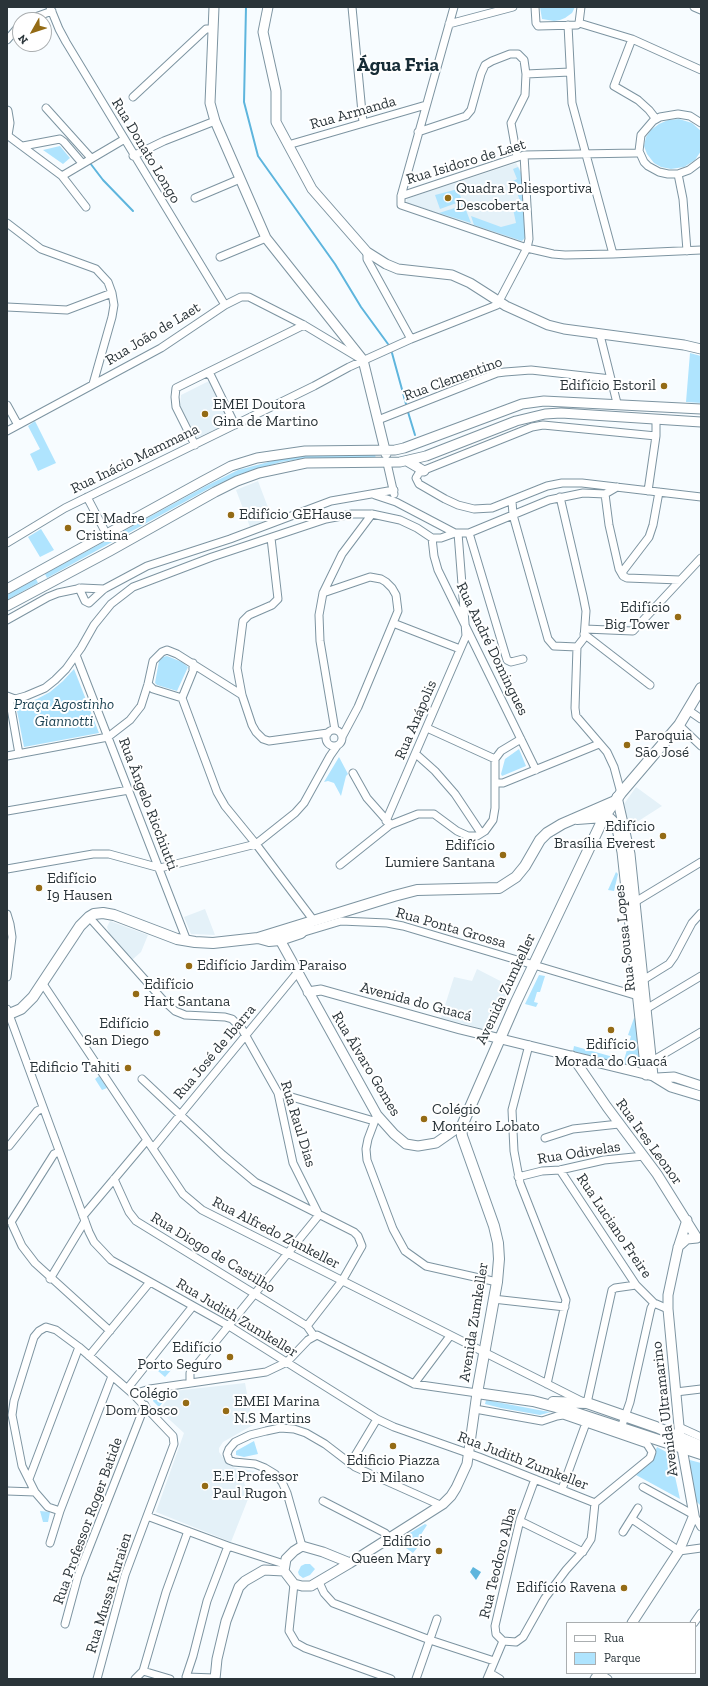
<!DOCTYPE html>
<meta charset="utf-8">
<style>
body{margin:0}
#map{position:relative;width:708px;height:1686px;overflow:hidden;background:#f7fcff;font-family:"Zilla Slab",serif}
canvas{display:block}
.frame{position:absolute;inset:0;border:8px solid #2a3439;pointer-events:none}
.legend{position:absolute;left:566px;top:1622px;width:130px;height:52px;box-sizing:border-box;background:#fff;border:1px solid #aaaeb0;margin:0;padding:5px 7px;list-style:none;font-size:12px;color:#2a3439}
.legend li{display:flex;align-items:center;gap:8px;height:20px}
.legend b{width:20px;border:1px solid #aaaeb0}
.north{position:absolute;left:12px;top:12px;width:40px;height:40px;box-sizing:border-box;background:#fff;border:1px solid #aaaeb0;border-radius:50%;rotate:231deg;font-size:11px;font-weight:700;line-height:16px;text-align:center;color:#2a3439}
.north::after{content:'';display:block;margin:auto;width:14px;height:18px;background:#946b15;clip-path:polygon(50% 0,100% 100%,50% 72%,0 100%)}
</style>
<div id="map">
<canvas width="708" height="1686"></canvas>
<div class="frame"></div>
<ul class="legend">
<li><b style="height:5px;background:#fff"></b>Rua</li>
<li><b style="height:11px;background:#afe4fe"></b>Parque</li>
</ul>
<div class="north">N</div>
</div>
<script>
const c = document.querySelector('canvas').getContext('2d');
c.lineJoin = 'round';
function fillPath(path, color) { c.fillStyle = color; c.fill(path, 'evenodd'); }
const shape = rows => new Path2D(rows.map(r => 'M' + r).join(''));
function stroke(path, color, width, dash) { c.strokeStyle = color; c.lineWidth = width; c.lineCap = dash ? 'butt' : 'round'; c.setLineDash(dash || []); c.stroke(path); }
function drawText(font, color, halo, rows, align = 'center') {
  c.font = font + ' "Zilla Slab",serif'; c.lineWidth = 4; c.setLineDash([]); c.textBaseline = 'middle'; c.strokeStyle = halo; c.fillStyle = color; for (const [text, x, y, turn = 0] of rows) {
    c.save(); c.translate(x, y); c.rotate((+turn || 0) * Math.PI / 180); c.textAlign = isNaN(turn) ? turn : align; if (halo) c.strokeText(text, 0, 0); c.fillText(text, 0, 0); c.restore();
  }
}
fillPath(shape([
 [516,163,521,171,527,230,525,236,520,241,406,203,407,199,415,196],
 [209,381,229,423,197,438,180,405,181,395],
 [258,481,272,518,250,527,236,490],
 [636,787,662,806,629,827,624,804],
 [205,909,215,935,191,934,184,917],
 [110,921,148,935,141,952,132,960,109,933,107,927],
 [477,969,512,987,491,1031,441,1018,454,977,472,981],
 [245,1383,253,1425,223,1442,219,1448,219,1452,227,1463,235,1468,255,1471,244,1483,250,1494,231,1542,156,1512,184,1433,159,1410,174,1391]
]), '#e4f1f8');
fillPath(shape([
 [540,7,575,7,572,13,565,18,560,20,554,21,542,19],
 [679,119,692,123,701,131,701,151,695,160,684,167,671,169,661,167,654,163,647,154,644,146,646,137,651,130,659,124,668,120],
 [60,146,70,158,63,164,43,150],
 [518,167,522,175,526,237,522,241,474,225,471,216,501,227,516,223,512,204,520,201,513,181,517,179,513,169],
 [458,189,462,201,440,209,435,195],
 [464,205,471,223,439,213],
 [690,353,701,356,701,403,686,402],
 [35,421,56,463,38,471,30,454,40,449,28,426],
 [305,455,375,455,376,458,306,458,281,462,240,474,208,489,47,578,45,574,206,486,238,470,280,459],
 [41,529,54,550,40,557,28,537],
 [36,579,38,583,7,600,7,595],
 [167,656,182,662,188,667,177,691,157,685,155,683,159,661,163,657],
 [74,669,99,733,24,747,16,706,37,699,50,692,63,681],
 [519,749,526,766,502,776,501,774,505,759],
 [339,757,348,774,346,776,341,796,334,783,328,781,324,782],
 [616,872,618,874,614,891,608,890],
 [539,975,545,976,540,992,537,992,534,1002,538,1003,536,1007,525,1004],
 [634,1018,636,1019,640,1058,632,1067,573,1051,574,1046,624,1060,631,1036,628,1035],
 [99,1076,107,1088,102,1090,95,1079],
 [167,1362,173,1368,165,1377,158,1371],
 [168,1396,159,1407,153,1401,154,1398],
 [486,1400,544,1411,551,1412,540,1415,501,1408,485,1404],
 [254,1441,258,1454,244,1457,236,1455,236,1451],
 [657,1447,674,1456,674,1472,680,1499,636,1475,651,1460],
 [686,1459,701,1463,701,1506,696,1501],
 [40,1511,50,1512,48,1522,43,1522],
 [425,1524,427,1525,420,1536,432,1543,430,1546,422,1541,416,1541,414,1546,417,1548,413,1553,396,1541],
 [305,1564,310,1564,315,1569,310,1575,303,1578,299,1575,298,1572,301,1566]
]), '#afe4fe');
fillPath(shape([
 [473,1567,481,1572,476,1580,470,1572]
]), '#5eb5dd');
stroke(shape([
 [246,7,244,102,258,156,335,264,361,307,388,344],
 [90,163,103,180,133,211],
 [392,353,406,404],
 [408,412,415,435]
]), '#5eb5dd', 2);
const minor = shape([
 [50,7,59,29,66,42,225,305],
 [352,7,363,123],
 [454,7,401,196,401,205,527,248,553,254,565,255,613,254,701,250],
 [535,7,536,23,538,26,577,25,579,23,632,39,701,70],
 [694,7,701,10],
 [27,20,52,11],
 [579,23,581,7],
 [449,24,513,7],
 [568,25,572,103,613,254],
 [632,39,614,86,638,100,649,110,656,119],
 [7,40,20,25],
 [526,74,570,72],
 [133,97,206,29,213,29],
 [46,108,91,158],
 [701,123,690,116,678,114,660,117,653,121,641,135,639,151,644,162,648,166,659,172,668,174,678,174,689,170,701,161],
 [418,132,466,116,471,110,481,74,485,65,492,61,510,54,518,54,524,60,526,74,525,95,511,123,517,157],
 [7,135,62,176,86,207],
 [288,145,426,105],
 [23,146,60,139,64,142,82,163],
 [133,156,164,141,215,121],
 [678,174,683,199,687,251],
 [62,176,123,140],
 [401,196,524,155,636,153],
 [195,198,240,179],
 [7,223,41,249,96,269,108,282,112,293,114,305,112,317,93,384],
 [367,252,367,259,411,339],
 [220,257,266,238],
 [7,307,67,310,112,293],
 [600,335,617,403],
 [207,373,211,376,235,425],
 [7,405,18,425],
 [378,420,497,373,505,372,531,370,611,379],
 [7,431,161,348,225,305,241,297,249,297,304,325,359,358],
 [656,436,543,425,532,427,427,469,419,473,416,478,419,484,445,499,458,505,474,509,492,508,547,486,562,483,582,483,701,497],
 [195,445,176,407,175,397,176,388,304,325],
 [387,463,394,494],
 [648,491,656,436,656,419],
 [659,492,653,525,649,537,623,571,623,576,627,578,680,580],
 [605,494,609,525,619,569,623,576],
 [375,495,396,502,455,533],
 [87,497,107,535],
 [560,497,583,596,586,611,584,638,577,647],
 [512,501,513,515,548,639,554,646,577,647],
 [469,533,507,660,511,662,523,659],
 [271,538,278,599,272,605,249,615,243,621,237,668,242,695,252,725,256,732,263,739,269,741,328,733],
 [432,538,434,556,438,570,536,770],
 [7,543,65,508,314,386,349,367,411,339,497,305,527,248,529,239,524,155],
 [79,588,85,601,89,603,104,589,147,566,230,539,331,501,394,490],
 [323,593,370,577,381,579,386,582,392,588,396,595,398,611,358,707,342,737],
 [7,620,48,597,58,593,82,588,104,589],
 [393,623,460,649],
 [585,629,633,631,701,558],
 [584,634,650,685],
 [577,647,575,708,576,716,607,752,614,767,621,793],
 [76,655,187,941],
 [148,684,153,689,182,698],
 [7,696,15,699,26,696,45,688,55,680,66,669,81,648,94,625,111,604,133,587,212,557,326,519,352,514,372,514,400,520,417,528,432,538,441,538,455,533,469,533,549,500,583,493,605,494,617,487],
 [9,697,19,754],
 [182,698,217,792,225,806,256,844,314,921],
 [182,698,193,671,193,663],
 [688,710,701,719],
 [679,725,701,746],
 [427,728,495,759],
 '326 738a8 8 0 1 1 16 0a8 8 0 1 1-16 0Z',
 [335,730,320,641,319,615,323,593,342,554,372,514],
 [416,754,435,771,455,794,481,833],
 [7,756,108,737,130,720,141,706,148,684,153,661,162,652,167,650,177,654,242,695],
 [353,773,367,798,390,824],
 [495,783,503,783,599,744],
 [7,811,129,790],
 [386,821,466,636,458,533],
 [340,865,390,825,418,814,434,814,457,831,468,836,477,836,485,831,493,820,495,808,495,759,501,751,521,739],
 [7,869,93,854,109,854,160,868,256,844,295,813,304,803,330,756,337,746],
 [635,902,701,862],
 [7,914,10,924,12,937,7,977],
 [89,917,163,1000,175,1011,185,1015,225,1017,232,1019,242,1029,278,1093,293,1163,319,1215,190,1373,190,1383],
 [301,933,341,921,387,923,403,926,638,996],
 [643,980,669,964,674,957,692,923,701,913],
 [43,984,183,1194,202,1210,583,1402],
 [7,1009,89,1232,94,1242,111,1260,229,1326,377,1419,394,1427,479,1457,595,1503],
 [646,1009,701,976],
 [529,1045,512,1110,514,1151,520,1183,566,1300,547,1384],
 [652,1061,701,1032],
 [142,1079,223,1155,255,1182,354,1232,358,1236,362,1246,342,1281,307,1326],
 [278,1093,374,1121],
 [377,1115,368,1139,366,1149,367,1160,393,1229,405,1251,426,1266,497,1282],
 [545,1138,573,1129,619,1124],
 [9,1146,37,1111,43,1108],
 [153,1148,297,973],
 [560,1170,636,1285,654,1303,668,1309],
 [518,1177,542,1171,560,1170,604,1160,644,1156],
 [114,1179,129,1212,136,1221,307,1326,314,1336],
 [83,1216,147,1140],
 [11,1222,22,1246,35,1263,110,1331],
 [11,1222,54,1154,59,1152],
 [50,1279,85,1221],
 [493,1299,565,1307],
 [89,1356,150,1282],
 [414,1384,450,1336],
 [127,1389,193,1306],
 [676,1392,701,1389],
 [133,1394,150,1389,266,1372,287,1362,308,1340,317,1335,414,1384,477,1393],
 [587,1403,612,1290,615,1288,636,1285],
 [475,1409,542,1421,557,1416,563,1415,647,1444,652,1452,650,1458,595,1503],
 [679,1427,701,1437],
 [621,1428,630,1402,651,1308,654,1303],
 [350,1464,377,1419],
 [29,1479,79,1347],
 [535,1479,520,1520,495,1626,496,1634,503,1641,516,1642,523,1637,545,1598,566,1570,584,1550,591,1539,592,1532,595,1503],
 [643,1487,694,1515,701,1527],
 [562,1489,586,1423],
 [7,1491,35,1492],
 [323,1501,385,1533,390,1538],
 [60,1511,112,1376],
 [632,1519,679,1551,701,1548],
 [520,1521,583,1552],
 [623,1532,638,1508],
 [50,1543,60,1511,48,1507,35,1492,22,1466,12,1415,14,1401,34,1337,39,1331,46,1327,56,1330,79,1347,133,1394,173,1436,174,1444,147,1516,228,1546,284,1564],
 [302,1546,287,1493,282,1482,275,1474,265,1468,255,1464,234,1462,229,1460,227,1454,229,1449,235,1442,250,1435,266,1431,280,1428,294,1429,306,1433,325,1444,355,1467,440,1505],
 [319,1582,324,1593,333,1603,430,1640,494,1661],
 [294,1584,289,1631,296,1643,305,1648,391,1679],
 [694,1623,701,1613],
 [65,1624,78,1576,145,1405],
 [143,1671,170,1679],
 [490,1673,500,1679],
 [599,1673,608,1679],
 [215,1678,186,1677,193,1656,207,1601,228,1546],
 [97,1679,125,1575,147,1516],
 [135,1679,143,1671,166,1592,188,1531],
 [416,1679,437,1619],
 [487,1679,503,1641]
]);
const tertiary = shape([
 [214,7,210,103,215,121,266,238,363,360,386,454],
 [268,7,263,32,276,91,276,122,312,189,367,252,386,264,398,269,452,275,470,283,506,306,548,325,564,329,684,345,701,349],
 [7,111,9,123,7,135],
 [407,461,424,471],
 [7,589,203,481,231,466,257,458,305,451,395,450,404,448,522,404,544,401,701,409],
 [7,606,110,551,215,492,237,481,259,473,306,463,400,462,426,456,516,421,545,414,561,413,701,422],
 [617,797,630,854,653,1076],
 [604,817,610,818,616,824,622,852,646,1075],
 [280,940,377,1115,394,1134,406,1144,418,1146,436,1143,456,1129,461,1128],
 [308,992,321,990,460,1029,653,1076,671,1087,701,1096],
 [572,1056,607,1107,657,1174,697,1238,687,1239,678,1247],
 [657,1078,674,1077,701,1086],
 [350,1563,323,1552,302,1546,294,1551,286,1559,284,1571,294,1584,302,1586,311,1586,350,1563,443,1504,451,1496,456,1488,467,1464,477,1393],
 [632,1623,679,1551,694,1515,680,1437,668,1309,668,1295,678,1248,687,1220],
 [215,1679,217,1659,226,1621,239,1587,245,1581,264,1570,284,1571],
 [595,1679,599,1673]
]);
const secondary = shape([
 [701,688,679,725,621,793,604,817,516,1002,461,1128,462,1136,494,1226,498,1243,499,1259,497,1282,477,1393,533,1401,567,1410,701,1454],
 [577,819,604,817],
 [258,938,269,941,280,940,301,933,311,922],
 [7,1015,21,1009,33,997,80,926,89,917,94,914,103,913,114,915,177,939,195,942,213,943,258,938,394,896,417,890,499,888,516,877,525,866,540,840,547,833,562,824,615,801],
 [553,1402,587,1403,656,1427,701,1446]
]);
stroke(minor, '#7d94a1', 9);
stroke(tertiary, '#7d94a1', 11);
stroke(secondary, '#7d94a1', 12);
stroke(minor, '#fff', 7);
stroke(tertiary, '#fff', 9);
stroke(secondary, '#fff', 10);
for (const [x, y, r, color] of [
 [448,198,4,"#946b15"],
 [664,386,4,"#946b15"],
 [205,414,4,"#946b15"],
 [231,515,4,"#946b15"],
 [68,528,4,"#946b15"],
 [678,617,4,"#946b15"],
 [627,745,4,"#946b15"],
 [663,836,4,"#946b15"],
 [503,855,4,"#946b15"],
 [39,888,4,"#946b15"],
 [189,966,4,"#946b15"],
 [136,994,4,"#946b15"],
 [611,1030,4,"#946b15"],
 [157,1033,4,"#946b15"],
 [128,1068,4,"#946b15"],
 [424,1119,4,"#946b15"],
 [230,1357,4,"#946b15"],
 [186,1403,4,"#946b15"],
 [226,1411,4,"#946b15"],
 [393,1446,4,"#946b15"],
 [205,1486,4,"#946b15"],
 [439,1551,4,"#946b15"],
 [624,1588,4,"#946b15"]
]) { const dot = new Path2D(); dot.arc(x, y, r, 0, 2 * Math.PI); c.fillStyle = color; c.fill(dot); stroke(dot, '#fff', 1.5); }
drawText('15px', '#2a3439', '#fff', [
 ["Rua Armanda",353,113,-16],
 ["Rua Donato Longo",146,151,59],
 ["Rua Isidoro de Laet",466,162,-17],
 ["Rua João de Laet",153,334,-31],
 ["Rua Clementino",453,379,-20],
 ["Rua Inácio Mammana",135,459,-26],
 ["Rua André Domingues",492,649,64],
 ["Rua Anápolis",416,720,-67],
 ["Rua Ângelo Ricchiutti",148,804,69],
 ["Rua Ponta Grossa",451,928,16],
 ["Rua Sousa Lopes",625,938,-96],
 ["Avenida Zumkeller",506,989,-65],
 ["Avenida do Guacá",416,1002,15],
 ["Rua José de Ibarra",215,1052,-50],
 ["Rua Álvaro Gomes",366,1064,59],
 ["Rua Raul Dias",298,1124,73],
 ["Rua Ires Leonor",649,1142,54],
 ["Rua Odivelas",579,1153,-9],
 ["Rua Luciano Freire",614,1226,56],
 ["Rua Alfredo Zunkeller",276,1233,27],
 ["Rua Diogo de Castilho",213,1253,31],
 ["Rua Judith Zumkeller",237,1318,31],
 ["Avenida Zumkeller",474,1322,-81],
 ["Avenida Ultramarino",665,1409,-97],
 ["Rua Judith Zumkeller",523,1461,21],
 ["Rua Professor Roger Batide",88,1521,-70],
 ["Rua Teodoro Alba",498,1563,-76],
 ["Rua Mussa Kuraien",109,1593,-73]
]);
drawText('15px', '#2a3439', '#fff', [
 ["Quadra Poliesportiva",456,189],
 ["Descoberta",456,206],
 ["Edifício Estoril",656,386,"right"],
 ["EMEI Doutora",213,405],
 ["Gina de Martino",213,422],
 ["Edifício GEHause",239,515],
 ["CEI Madre",76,519],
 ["Cristina",76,536],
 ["Edifício",670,608,"right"],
 ["Big Tower",670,625,"right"],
 ["Paroquia",635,736],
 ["São José",635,753],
 ["Edifício",655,827,"right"],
 ["Brasília Everest",655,844,"right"],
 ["Edifício",495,846,"right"],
 ["Lumiere Santana",495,863,"right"],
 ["Edifício",47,879],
 ["I9 Hausen",47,896],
 ["Edifício Jardim Paraiso",197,966],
 ["Edifício",144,985],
 ["Hart Santana",144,1002],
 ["Edifício",149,1024,"right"],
 ["San Diego",149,1041,"right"],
 ["Edifício",611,1045,"center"],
 ["Morada do Guacá",611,1062,"center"],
 ["Edificio Tahiti",120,1068,"right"],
 ["Colégio",432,1110],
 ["Monteiro Lobato",432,1127],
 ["Edifício",222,1348,"right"],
 ["Porto Seguro",222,1365,"right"],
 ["Colégio",178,1394,"right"],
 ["Dom Bosco",178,1411,"right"],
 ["EMEI Marina",234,1402],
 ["N.S Martins",234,1419],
 ["Edificio Piazza",393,1461,"center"],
 ["Di Milano",393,1478,"center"],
 ["E.E Professor",213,1477],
 ["Paul Rugon",213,1494],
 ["Edificio",431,1542,"right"],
 ["Queen Mary",431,1559,"right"],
 ["Edifício Ravena",616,1588,"right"]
], 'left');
drawText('italic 15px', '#163d4e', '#fff', [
 ["Praça Agostinho",64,705],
 ["Giannotti",64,722]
]);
drawText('bold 19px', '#172c36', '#fff', [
 ["Água Fria",398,66]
]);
</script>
